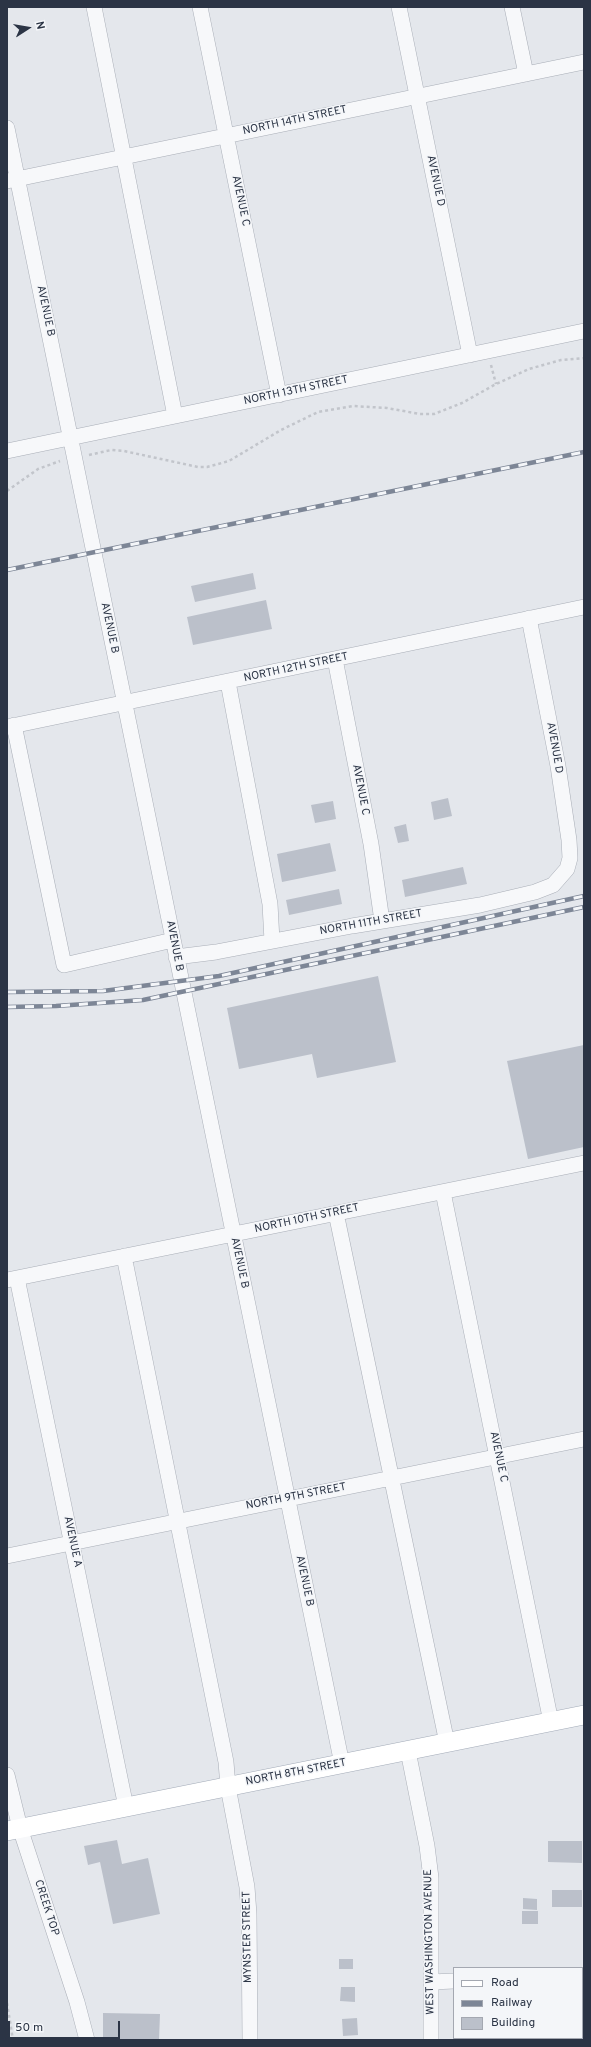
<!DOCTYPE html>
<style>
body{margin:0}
#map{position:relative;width:591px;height:2047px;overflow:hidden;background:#e4e7ec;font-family:Overpass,sans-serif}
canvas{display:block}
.frame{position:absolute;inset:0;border:8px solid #2b3445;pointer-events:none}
.legend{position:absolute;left:453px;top:1967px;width:130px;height:72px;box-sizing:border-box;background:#f4f6f9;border:1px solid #a4a8b1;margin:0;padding:5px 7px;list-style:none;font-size:12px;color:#2b3445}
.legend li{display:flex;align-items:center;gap:8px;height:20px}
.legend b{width:20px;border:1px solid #a4a8b1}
.north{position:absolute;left:8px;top:8px;width:40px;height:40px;-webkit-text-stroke:3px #f4f6f9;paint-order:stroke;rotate:78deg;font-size:11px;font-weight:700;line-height:16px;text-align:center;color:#2b3445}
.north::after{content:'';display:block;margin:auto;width:14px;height:18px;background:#2b3445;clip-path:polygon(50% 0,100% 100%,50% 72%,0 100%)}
.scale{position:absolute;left:8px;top:2021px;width:112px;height:18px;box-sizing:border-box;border:2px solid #2b3445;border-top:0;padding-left:5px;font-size:12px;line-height:14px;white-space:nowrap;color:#2b3445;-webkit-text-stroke:3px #f4f6f9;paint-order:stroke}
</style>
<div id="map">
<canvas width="591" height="2047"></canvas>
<div class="frame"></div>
<ul class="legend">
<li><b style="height:5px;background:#fff"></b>Road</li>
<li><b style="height:5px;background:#7d8696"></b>Railway</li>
<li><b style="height:11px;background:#bbc0ca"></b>Building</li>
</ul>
<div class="north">N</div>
<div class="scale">50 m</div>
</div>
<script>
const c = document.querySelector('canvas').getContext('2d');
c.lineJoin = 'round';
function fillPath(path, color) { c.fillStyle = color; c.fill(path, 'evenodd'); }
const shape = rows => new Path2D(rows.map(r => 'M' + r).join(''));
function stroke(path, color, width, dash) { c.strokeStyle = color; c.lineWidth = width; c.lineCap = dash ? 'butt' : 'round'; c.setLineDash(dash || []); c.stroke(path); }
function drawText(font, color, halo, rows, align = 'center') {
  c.font = font + ' Overpass,sans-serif'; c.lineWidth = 3; c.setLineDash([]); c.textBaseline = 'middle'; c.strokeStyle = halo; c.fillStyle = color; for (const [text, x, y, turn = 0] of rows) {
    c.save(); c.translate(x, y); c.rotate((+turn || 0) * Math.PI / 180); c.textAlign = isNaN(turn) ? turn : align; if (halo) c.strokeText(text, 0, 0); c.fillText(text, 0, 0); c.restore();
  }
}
fillPath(shape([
 [253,573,256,589,195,602,191,586],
 [266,600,272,629,193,645,187,617],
 [448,798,452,816,434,820,431,802],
 [333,801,336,819,315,823,311,805],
 [406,824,409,841,398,843,394,827],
 [330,843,336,871,282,882,277,854],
 [463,867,467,884,405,897,402,880],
 [339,889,342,904,289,915,286,900],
 [378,976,396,1062,317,1078,312,1054,239,1069,227,1008],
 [584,1045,584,1147,528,1159,507,1061],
 [117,1840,122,1864,148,1858,160,1914,113,1924,100,1862,88,1865,84,1846],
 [548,1841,582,1841,582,1863,548,1862],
 [552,1890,582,1890,582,1907,552,1907],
 [523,1898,537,1899,537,1910,523,1909],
 [522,1911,538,1911,538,1924,522,1924],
 [339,1959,353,1959,353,1969,339,1969],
 [341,1987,355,1987,355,2002,340,2001],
 [103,2013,160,2014,159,2040,103,2040],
 [357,2018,358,2035,343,2036,342,2019]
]), '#bbc0ca');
const minor = shape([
 [94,7,175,416],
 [200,7,279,395],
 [399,7,470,355],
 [512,7,526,74],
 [7,128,342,1764],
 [7,181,584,62],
 [7,451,584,331],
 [335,659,371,844,382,921],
 [228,682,270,904,272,941],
 [14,725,64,965,173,940],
 [7,727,584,607],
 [176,957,216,952,352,926,480,905,535,892,553,885,567,869,570,858,569,840,558,766,529,618],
 [443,1192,551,1722],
 [336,1213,447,1743],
 [124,1256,226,1762,228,1787,247,1887,249,1914,250,2040],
 [17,1278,126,1807],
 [7,1280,584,1163],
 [7,1556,584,1439],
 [408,1751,427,1846,431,1878,431,2040],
 [7,1775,20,1828,77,2002,87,2040],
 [582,1981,584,1981],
 [431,1982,454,1981]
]);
const major = shape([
 [7,1831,584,1715]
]);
stroke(minor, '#a9aeb7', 16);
stroke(major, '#a3abb8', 20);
stroke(shape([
 [491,365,496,384],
 [89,455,111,450,124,451,198,467,207,467,229,461,281,430,318,412,353,406,387,408,420,414,434,414,462,403,496,384,529,369,561,360,584,358],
 [7,491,38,469,60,461],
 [7,2003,13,2040]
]), '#c2c5cb', 2.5, [3, 3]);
stroke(minor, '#f7f8fa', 15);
stroke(major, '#fff', 19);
const rail = shape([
 [7,570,584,452],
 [7,992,103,991,219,976,584,896],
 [7,1007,56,1006,143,1000,584,907]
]);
stroke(rail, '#7d8696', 4.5);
stroke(rail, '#f4f6f9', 3, [9]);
drawText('11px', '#2b3445', '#f4f6f9', [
 ["NORTH 14TH STREET",295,121,-12],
 ["AVENUE D",435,181,78],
 ["AVENUE C",240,201,78],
 ["AVENUE B",45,311,78],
 ["NORTH 13TH STREET",296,391,-12],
 ["AVENUE B",109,628,78],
 ["NORTH 12TH STREET",296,668,-12],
 ["AVENUE D",554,748,80],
 ["AVENUE C",360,790,79],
 ["NORTH 11TH STREET",371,923,-10],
 ["AVENUE B",174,946,79],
 ["NORTH 10TH STREET",307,1219,-12],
 ["AVENUE B",239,1263,78],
 ["AVENUE C",498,1457,78],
 ["NORTH 9TH STREET",296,1497,-11],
 ["AVENUE A",72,1542,78],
 ["AVENUE B",304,1581,78],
 ["NORTH 8TH STREET",296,1773,-11],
 ["CREEK TOP",46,1908,72],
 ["MYNSTER STREET",248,1937,-91],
 ["WEST WASHINGTON AVENUE",430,1942,-91]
]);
</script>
